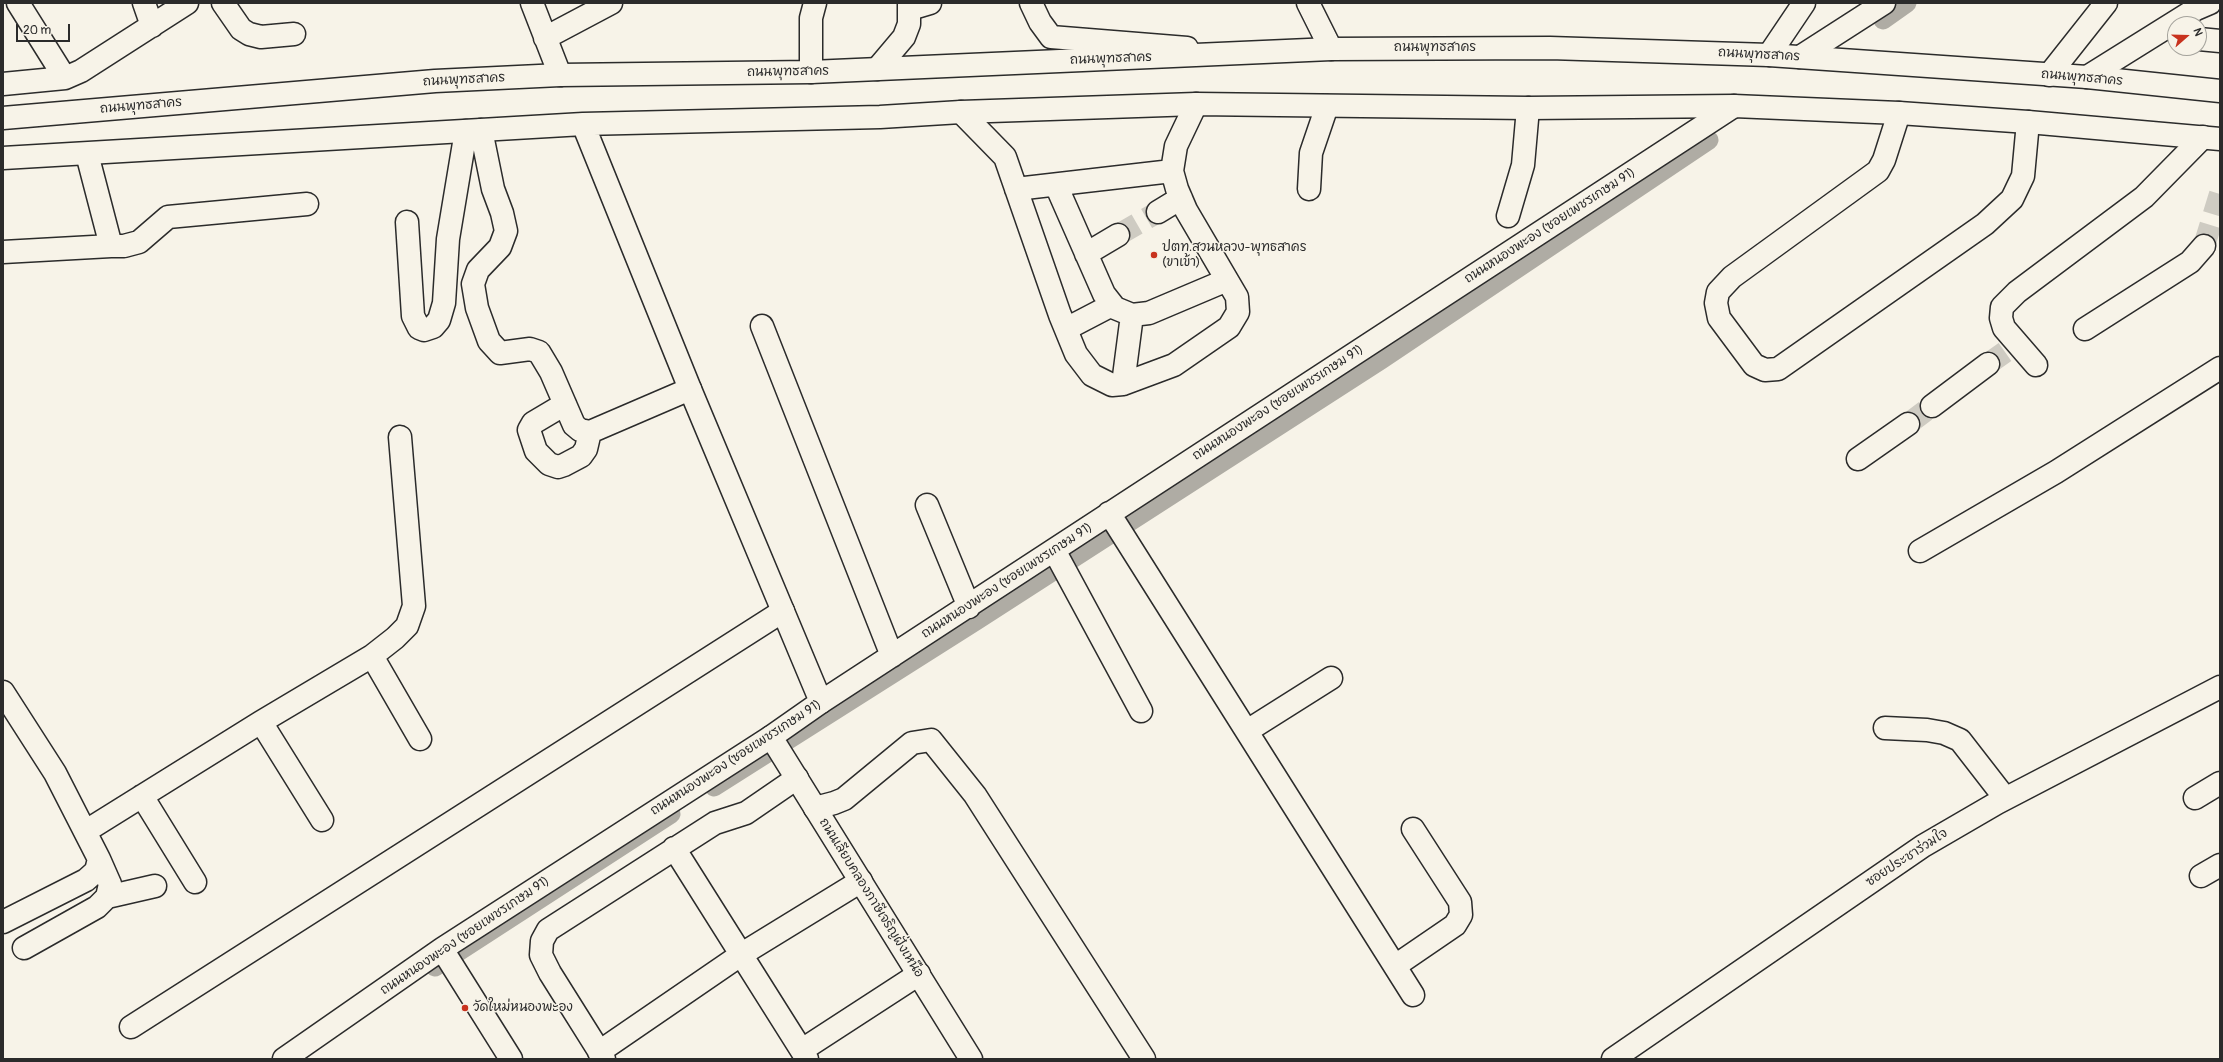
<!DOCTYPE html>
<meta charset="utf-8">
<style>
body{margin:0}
#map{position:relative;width:2223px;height:1062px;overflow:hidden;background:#f7f3e8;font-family:Pangolin,sans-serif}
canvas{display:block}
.frame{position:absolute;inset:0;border:4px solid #2b2b2b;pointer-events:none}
.north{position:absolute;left:2167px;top:16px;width:40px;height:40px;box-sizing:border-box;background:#f7f3e8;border:1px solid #a5a39c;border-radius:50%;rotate:70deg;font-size:11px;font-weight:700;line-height:16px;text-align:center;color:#2b2b2b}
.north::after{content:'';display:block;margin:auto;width:14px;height:18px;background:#c8321e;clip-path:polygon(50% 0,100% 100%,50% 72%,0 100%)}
.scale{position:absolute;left:16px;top:24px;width:54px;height:18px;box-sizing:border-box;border:2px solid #2b2b2b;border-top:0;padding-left:5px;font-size:12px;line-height:14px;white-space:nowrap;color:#2b2b2b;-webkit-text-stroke:3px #f7f3e8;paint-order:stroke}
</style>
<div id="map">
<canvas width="2223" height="1062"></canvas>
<div class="frame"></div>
<div class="north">N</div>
<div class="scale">20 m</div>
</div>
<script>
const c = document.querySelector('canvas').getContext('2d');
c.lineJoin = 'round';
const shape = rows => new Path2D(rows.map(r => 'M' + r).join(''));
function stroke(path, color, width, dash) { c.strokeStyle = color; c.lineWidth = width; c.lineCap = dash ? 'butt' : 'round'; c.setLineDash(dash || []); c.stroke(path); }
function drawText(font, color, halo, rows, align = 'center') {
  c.font = font + ' Pangolin,"Playpen Sans Thai",sans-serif'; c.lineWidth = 3; c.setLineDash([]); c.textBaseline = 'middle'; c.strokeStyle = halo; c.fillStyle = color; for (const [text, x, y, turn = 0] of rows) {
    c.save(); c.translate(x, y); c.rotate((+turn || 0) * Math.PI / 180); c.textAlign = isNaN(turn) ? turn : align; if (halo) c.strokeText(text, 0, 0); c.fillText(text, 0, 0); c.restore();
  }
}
stroke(shape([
 [1883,20,1907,3],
 [714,787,976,621,1381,360,1709,140],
 [435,967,671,814]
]), '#afaca4', 19);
stroke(shape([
 [1118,235,1158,212],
 [2204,246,2220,194],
 [1988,364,2005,352],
 [1908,424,1932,406]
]), '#cecbc2', 22, [22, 11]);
const minor = shape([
 [18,3,65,78],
 [144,3,152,26],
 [223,3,241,29,249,34,261,37,294,34],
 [532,3,560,75],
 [1031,3,1040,22,1051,37,1187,48],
 [1308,3,1331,49],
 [910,9,930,3],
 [545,38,611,3],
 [2199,39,2220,41],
 [1769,55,1804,3],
 [1800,57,1884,3],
 [877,69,904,37,909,24,909,3],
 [811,72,811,18,815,3],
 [2049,75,2106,3],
 [2087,77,2196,9,2210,3],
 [3,84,65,78,81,71,187,3],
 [961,112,1005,157,1060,315,1076,354,1092,375,1112,385,1123,384,1174,365,1229,327,1238,312,1237,297,1186,210,1177,189,1172,171,1176,146,1196,104],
 [1899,113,1884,160,1878,171,1732,277,1718,292,1716,303,1719,318,1754,365,1765,370,1778,369,1985,224,2012,199,2023,176,2028,122],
 [481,130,493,189,502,213,506,231,500,247,478,270,473,284,477,308,489,341,500,353,530,349,539,352,551,372,574,425,580,430,590,432,690,389],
 [87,154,111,246,124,246,139,242,168,217,307,204],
 [1056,185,1104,294,1115,308,1132,315,1149,313,1227,280],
 [1016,189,1172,171],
 [1309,189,1311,153,1327,106],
 [1158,212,1181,198],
 [1508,216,1523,165,1528,108],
 [407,222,413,316,419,328,424,330,433,327,439,320,444,303,448,239,466,131],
 [3,252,111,246],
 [1086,254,1118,235],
 [762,326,892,656],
 [1066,329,1112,305],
 [2085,329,2190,262,2204,246],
 [2036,365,2004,328,2001,318,2002,307,2017,292,2144,197,2203,137],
 [1123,384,1132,315],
 [565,404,533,423,529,430,536,451,549,464,558,467,564,465,581,456,586,449,590,432],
 [1932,406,1988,364],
 [1858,459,1908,424],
 [927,505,969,607],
 [1109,513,1413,995],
 [1054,550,1141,711],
 [1920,551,2056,472,2220,368],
 [372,656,420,739],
 [3,692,55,773,99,859,96,871,86,880,3,922],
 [821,702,1734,106],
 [261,722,322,820],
 [1885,728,1927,730,1944,733,1960,740,2005,798],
 [1247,731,1331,678],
 [142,796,195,882],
 [2195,798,2220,783],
 [815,808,834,803,844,799,912,743,931,740,975,795,1144,1059],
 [86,831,261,722,372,656,395,638,407,626,414,606,400,437],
 [674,848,807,1059],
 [2201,876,2220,865],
 [107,897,155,886],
 [24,948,97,907,107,897,110,884,99,859],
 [442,949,511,1059],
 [1395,966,1455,925,1461,915,1460,902,1413,829],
 [131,1027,783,611],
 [802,1050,919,974],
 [599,1052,742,954,861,881],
 [284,1059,442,949,771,737],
 [604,1059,550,973,541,955,542,941,548,930,715,823,746,813,797,778],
 [1613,1059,1923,846,1997,803,2220,687]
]);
const major = shape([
 [3,118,435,81,560,75,811,72,1331,49,1550,48,1769,55,2087,77,2220,91],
 [583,124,690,389,821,702,771,737,971,1059],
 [3,158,583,124,880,117,961,112,1196,104,1528,108,1734,106,1899,113,2028,122,2220,139]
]);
stroke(minor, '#2b2b2b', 25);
stroke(major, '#2b2b2b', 25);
stroke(minor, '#f7f3e8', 22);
stroke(major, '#f7f3e8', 22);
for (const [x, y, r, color] of [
 [1154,255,4,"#c8321e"],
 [465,1008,4,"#c8321e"]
]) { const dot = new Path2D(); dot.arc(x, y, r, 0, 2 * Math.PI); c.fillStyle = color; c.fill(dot); stroke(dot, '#f7f3e8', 1.5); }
drawText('13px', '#2b2b2b', '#f7f3e8', [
 ["ถนนพุทธสาคร",1435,48],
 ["ถนนพุทธสาคร",1759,55,3],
 ["ถนนพุทธสาคร",1111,59,-2],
 ["ถนนพุทธสาคร",788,72,-1],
 ["ถนนพุทธสาคร",2082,78,5],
 ["ถนนพุทธสาคร",464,80,-3],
 ["ถนนพุทธสาคร",141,106,-5],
 ["ถนนหนองพะอง (ซอยเพชรเกษม 91)",1550,226,-33],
 ["ถนนหนองพะอง (ซอยเพชรเกษม 91)",1278,403,-33],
 ["ถนนหนองพะอง (ซอยเพชรเกษม 91)",1007,581,-33],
 ["ถนนหนองพะอง (ซอยเพชรเกษม 91)",736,758,-33],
 ["ซอยประชาร่วมใจ",1907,858,-33],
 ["ถนนเลียบคลองภาษีเจริญฝั่งเหนือ",871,898,58],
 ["ถนนหนองพะอง (ซอยเพชรเกษม 91)",465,936,-34]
]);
drawText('13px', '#2b2b2b', '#f7f3e8', [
 ["ปตท.สวนหลวง-พุทธสาคร",1162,248],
 ["(ขาเข้า)",1162,263],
 ["วัดใหม่หนองพะอง",473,1008]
], 'left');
</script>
